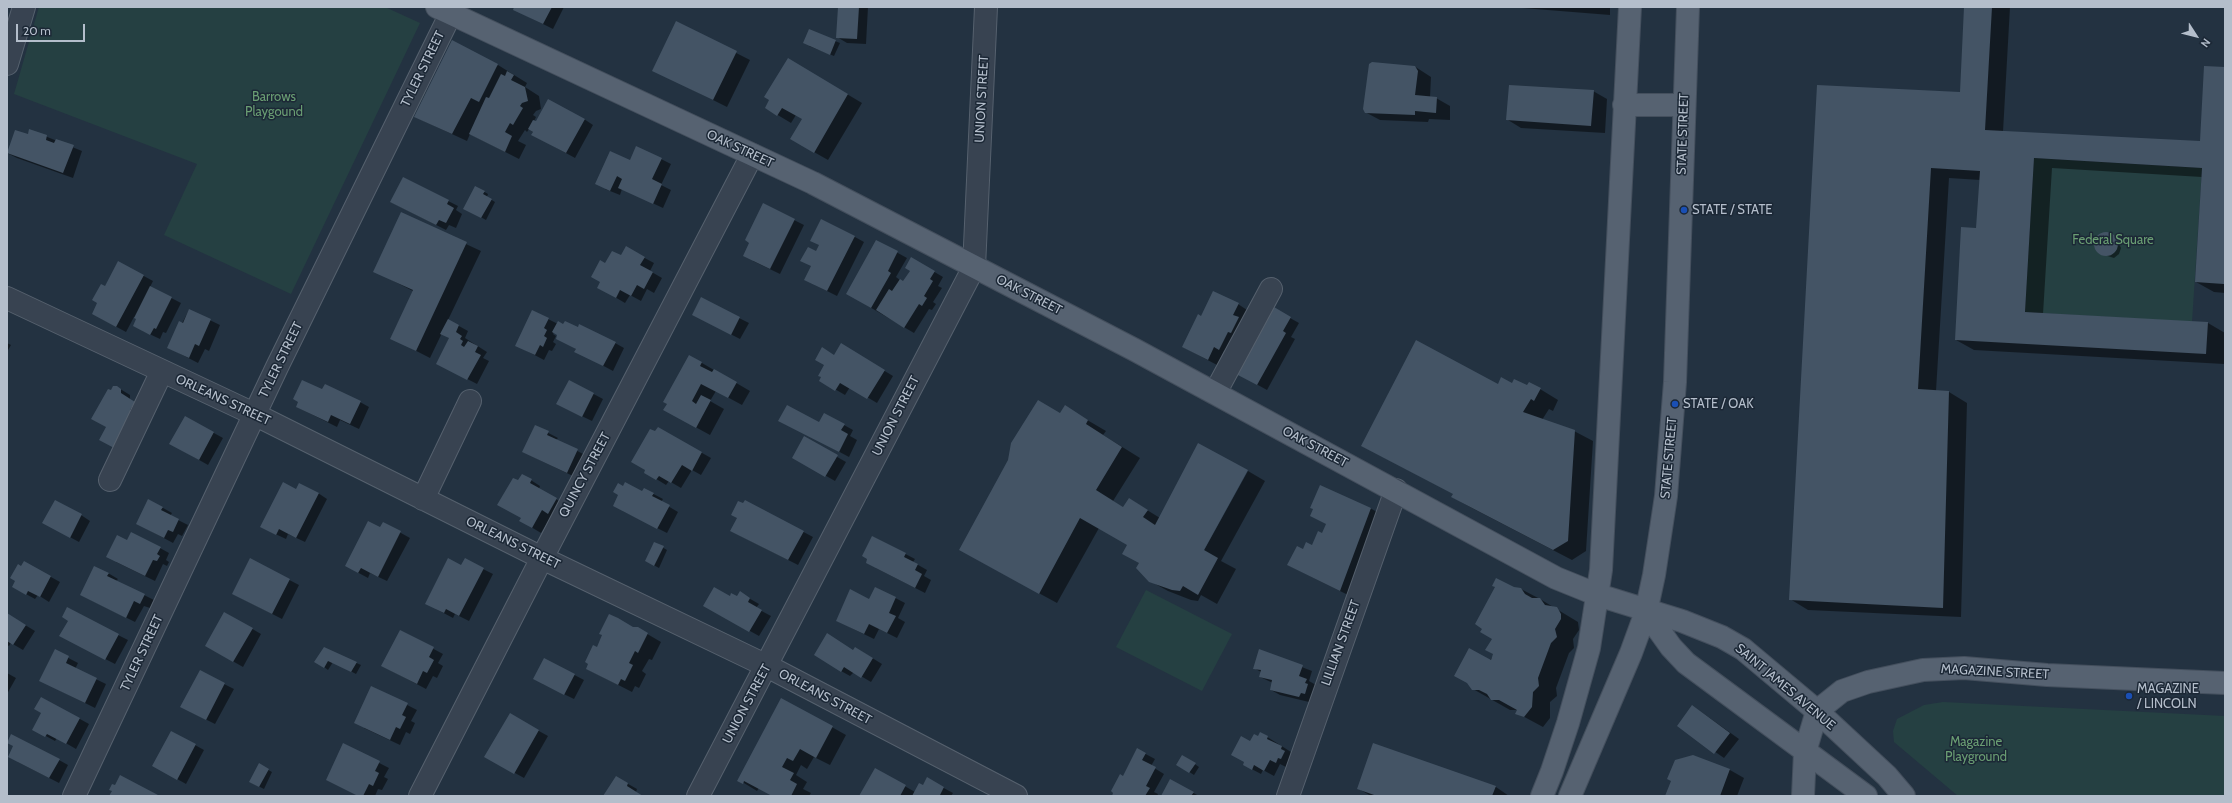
<!DOCTYPE html>
<style>
body{margin:0}
#map{position:relative;width:2232px;height:803px;overflow:hidden;background:#233241;font-family:Cabin,sans-serif}
canvas{display:block}
.frame{position:absolute;inset:0;border:8px solid #b4becb;pointer-events:none}
.north{position:absolute;left:2176px;top:16px;width:40px;height:40px;-webkit-text-stroke:3px #1c2836;paint-order:stroke;rotate:126deg;font-size:11px;font-weight:700;line-height:16px;text-align:center;color:#b4becb}
.north::after{content:'';display:block;margin:auto;width:14px;height:18px;background:#b4becb;clip-path:polygon(50% 0,100% 100%,50% 72%,0 100%)}
.scale{position:absolute;left:16px;top:24px;width:69px;height:18px;box-sizing:border-box;border:2px solid #b4becb;border-top:0;padding-left:5px;font-size:12px;line-height:14px;white-space:nowrap;color:#b4becb;-webkit-text-stroke:3px #1c2836;paint-order:stroke}
</style>
<div id="map">
<canvas width="2232" height="803"></canvas>
<div class="frame"></div>
<div class="north">N</div>
<div class="scale">20 m</div>
</div>
<script>
const c = document.querySelector('canvas').getContext('2d');
c.lineJoin = 'round';
function fillPath(path, color) { c.fillStyle = color; c.fill(path, 'evenodd'); }
const shape = rows => new Path2D(rows.map(r => 'M' + r).join(''));
function stroke(path, color, width, dash) { c.strokeStyle = color; c.lineWidth = width; c.lineCap = dash ? 'butt' : 'round'; c.setLineDash(dash || []); c.stroke(path); }
function drawText(font, color, halo, rows, align = 'center') {
  c.font = font + ' Cabin,sans-serif'; c.lineWidth = 3; c.setLineDash([]); c.textBaseline = 'middle'; c.strokeStyle = halo; c.fillStyle = color; for (const [text, x, y, turn = 0] of rows) {
    c.save(); c.translate(x, y); c.rotate((+turn || 0) * Math.PI / 180); c.textAlign = isNaN(turn) ? turn : align; if (halo) c.strokeText(text, 0, 0); c.fillText(text, 0, 0); c.restore();
  }
}
fillPath(shape([
 [39,7,385,7,420,23,291,294,164,235,197,164,14,94],
 [2034,158,2202,168,2192,322,2025,312],
 [1146,590,1232,634,1202,691,1116,647],
 [1943,702,2225,716,2225,796,1958,796,1894,742,1893,731,1897,719,1924,705]
]), '#254042');
fillPath(shape([
 [515,7,564,7,553,29,523,14],
 [839,7,868,7,866,44,847,43,837,37],
 [1510,7,1610,7,1610,15],
 [1965,7,2010,7,2003,132,2201,142,2205,67,2225,68,2225,293,2214,292,2196,282,2202,177,2052,168,2043,314,2208,323,2225,333,2224,364,1974,350,1956,340,1977,229,1980,180,1949,178,1936,391,1949,392,1967,403,1961,617,1808,610,1790,599,1818,86,1961,93],
 [677,23,750,60,727,107,653,70],
 [835,41,840,43,834,56,809,46],
 [788,59,862,103,828,160,791,139,803,119,796,115,791,123,766,108],
 [498,65,527,83,525,87,539,96,541,109,536,111,533,115,536,117,534,121,537,123,584,119,593,125,575,158,542,140,529,129,527,132,525,130,518,141,526,145,519,159,470,134,467,141,415,117],
 [1414,66,1431,77,1430,98,1436,98,1450,106,1450,120,1429,119,1428,122,1380,120,1365,112],
 [1593,91,1607,99,1605,133,1521,128,1508,120],
 [30,130,82,151,73,178,17,158,7,153,28,135],
 [661,159,671,164,661,185,671,190,663,208,622,189,620,195,605,189,631,162],
 [403,178,458,206,456,210,462,214,456,228,449,225,446,230,391,202],
 [476,187,488,194,487,197,495,202,486,220,464,208],
 [401,214,481,251,448,320,468,331,465,338,487,352,483,358,489,361,477,384,446,368,450,338,442,333,430,358,391,338,413,291,374,271],
 [794,220,804,225,780,274,753,261],
 [2102,234,2117,239,2121,248,2119,254,2114,258,2101,254,2095,246,2097,239],
 [855,237,864,242,837,296,815,285,812,266,816,252],
 [876,241,907,258,896,277,904,283,921,264,943,277,938,286,942,288,933,302,936,304,932,310,929,309,914,333,856,299],
 [626,248,654,263,650,271,662,278,654,293,647,289,641,301,630,295,625,303,608,293,606,265,621,257],
 [118,262,153,281,150,287,181,303,166,333,163,332,160,339,143,331,138,319,134,317,126,332,102,319,105,287],
 [1238,304,1247,310,1229,354,1224,351,1217,365,1183,347,1201,317],
 [1274,309,1299,323,1291,337,1295,339,1267,390,1247,379],
 [189,310,220,325,209,351,205,349,198,363,169,348],
 [739,318,749,323,740,339,703,320],
 [548,319,558,324,615,343,624,348,613,371,585,356,554,332,553,334,556,336,553,342,556,344,552,351,549,350,544,360,525,350],
 [7,343,11,345,7,352],
 [850,350,893,376,877,403,850,387,845,395,821,381],
 [690,356,750,391,742,405,716,391,710,401,724,409,710,435,679,418,668,404],
 [569,381,603,399,592,421,567,409],
 [1513,384,1540,389,1558,400,1553,411,1549,409,1542,420,1574,431,1593,441,1586,551,1572,560,1470,507,1452,497,1454,494,1362,446,1498,385],
 [117,387,130,395,130,400,143,408,107,427,111,391],
 [323,391,360,402,369,407,359,429,340,420,337,427,297,407],
 [1065,407,1106,431,1103,435,1140,458,1113,501,1124,508,1130,499,1147,510,1160,518,1202,554,1248,471,1265,481,1221,561,1236,569,1217,604,1201,595,1198,601,1191,600,1168,591,1150,581,1128,545,1099,528,1057,603,978,560],
 [185,417,223,438,208,465,171,444],
 [820,423,844,425,853,430,850,436,857,440,849,457,789,425],
 [535,426,558,438,556,440,587,456,577,478,523,452],
 [658,428,711,458,701,475,692,470,681,488,669,481,666,485,645,472,655,433],
 [804,438,846,462,835,481,793,457],
 [523,475,540,486,539,489,566,505,558,518,552,515,541,533,521,521,522,518,519,482],
 [624,487,642,492,644,489,663,499,661,502,678,512,667,533,623,511],
 [296,490,318,493,327,499,305,542,288,534,286,539,271,532],
 [149,500,172,513,170,516,188,525,182,536,178,534,173,543,147,529],
 [745,501,813,537,798,565,741,536],
 [1370,508,1384,516,1354,598,1288,565,1303,550,1312,547,1322,534],
 [81,515,90,521,79,542,53,528],
 [383,523,410,538,387,581,370,573,368,578,355,571],
 [873,537,915,559,913,562,927,570,924,576,931,580,925,593,876,568],
 [127,541,160,548,169,553,166,560,169,562,167,566,163,564,155,581,116,562],
 [655,543,667,550,659,568,646,561],
 [251,560,299,585,282,619,243,599],
 [24,562,60,582,49,602,38,595,35,599,13,587],
 [462,567,483,569,493,574,469,621,455,614,453,618,436,609],
 [108,573,118,579,116,581,154,600,150,608,144,606,135,622,91,600],
 [876,588,905,603,898,618,905,622,897,638,879,629,874,639,837,621,870,601],
 [1513,588,1521,589,1540,599,1578,622,1579,630,1573,639,1574,648,1569,653,1556,688,1557,696,1550,702,1550,718,1543,727,1517,713,1518,710,1510,710,1473,689,1494,654,1493,639],
 [740,593,759,604,756,608,771,616,759,636,705,606,730,597,737,597],
 [225,613,261,634,243,667,206,646],
 [7,614,35,631,23,650,11,643,9,646,7,645],
 [634,628,637,628,661,642,652,660,649,659,642,671,646,674,639,688,635,686,632,692,587,669,597,648],
 [400,631,443,654,438,663,443,666,437,678,433,676,426,689,392,671],
 [118,635,128,640,115,664,70,641],
 [856,648,882,664,871,682,854,672,850,676,841,671],
 [325,649,361,665,356,674,333,662,328,670,324,667],
 [55,651,78,663,75,669,106,684,95,708,41,681],
 [1260,651,1312,671,1309,681,1316,685,1314,699,1311,698,1309,702,1280,695,1271,690,1273,683,1260,677,1261,672,1254,668],
 [544,659,584,680,574,699,543,684],
 [7,673,16,678,7,694],
 [224,684,234,689,215,724,191,712],
 [372,687,417,710,411,721,415,723,410,734,406,732,400,745,364,728],
 [42,698,89,724,76,749,57,738,55,741,33,729,42,713],
 [782,699,846,735,830,765,814,757,807,769,801,765,796,775,807,782,803,789,811,793,809,796,773,796,759,788,757,791,739,780],
 [1693,706,1739,739,1724,758,1678,726],
 [510,715,548,736,524,778,486,757],
 [1261,733,1291,752,1290,755,1294,757,1291,763,1288,762,1286,767,1280,764,1274,776,1263,770,1261,774,1244,765,1251,743,1258,738],
 [195,745,204,750,186,784,154,766],
 [344,745,389,768,384,777,388,779,382,790,378,789,375,796,359,796],
 [14,746,59,760,68,765,59,783,18,762],
 [1138,750,1155,759,1151,766,1164,774,1154,792,1158,794,1157,796,1113,796],
 [1183,756,1199,767,1194,775,1177,764],
 [1693,756,1730,770,1744,778,1737,796,1666,796,1672,781],
 [259,765,272,772,264,789,250,782],
 [875,769,915,792,923,786,927,779,953,793,951,796,860,796],
 [616,777,637,789,636,792,642,796,605,796],
 [1170,780,1199,796,1162,796],
 [1496,787,1509,796,1371,796,1359,789]
]), '#0007');
fillPath(shape([
 [514,7,552,7,543,24,513,10],
 [838,7,859,7,857,39,836,38],
 [1964,7,1992,7,1985,130,2200,141,2204,66,2225,67,2224,284,2195,282,2202,168,2034,158,2025,312,2208,322,2206,354,1955,340,1961,227,1976,228,1980,171,1931,168,1918,389,1949,391,1943,608,1789,600,1817,85,1960,92],
 [676,21,737,51,713,100,652,71],
 [809,29,836,40,830,55,803,43],
 [452,40,498,64,479,102,471,98,452,134,414,117],
 [788,58,848,94,814,153,790,139,802,119,782,108,777,116,765,108,769,100,764,97],
 [1372,62,1415,66,1418,71,1415,95,1437,97,1436,113,1415,111,1415,115,1365,113,1363,109,1369,64],
 [507,71,514,75,511,80,525,87,528,101,522,103,520,106,523,108,513,125,510,123,505,132,512,136,505,152,469,134,486,97,489,98,501,74,505,76],
 [1509,85,1594,90,1591,126,1506,120],
 [548,99,585,119,566,153,531,135,533,132,528,129,533,120,536,121],
 [29,129,47,135,46,140,54,143,56,139,74,145,63,173,7,153,15,130,28,134],
 [636,146,662,158,652,179,662,184,653,204,618,188,622,179,617,176,610,191,595,184,610,151,630,160],
 [403,177,449,200,447,204,454,208,446,223,439,220,436,225,390,202],
 [475,186,485,191,483,194,492,199,481,218,463,209],
 [763,203,795,219,770,269,743,256,749,243,745,240],
 [401,212,467,242,416,351,390,339,413,290,373,272],
 [821,219,855,236,827,291,804,280,811,266,800,261,808,247,816,251,819,245,810,241],
 '2094 244a12 12 0 1 1 24 0a12 12 0 1 1-24 0Z',
 [876,240,898,251,888,271,891,273,871,308,846,294],
 [626,246,645,257,640,265,653,272,644,289,637,285,631,296,620,290,616,298,597,288,600,282,591,277,600,260,605,263,612,251,621,255],
 [911,257,935,271,930,279,933,281,924,296,927,298,922,306,919,304,904,328,876,310,889,289,892,291,900,279,903,281,910,271,905,268],
 [118,261,144,275,116,327,92,314,97,303,92,300,101,284,105,286],
 [150,286,172,297,156,329,154,328,150,335,133,326,136,319,134,318],
 [1213,291,1239,303,1233,315,1239,317,1231,333,1228,332,1219,350,1214,347,1208,360,1182,347,1198,314,1201,316],
 [701,297,740,317,731,335,692,315],
 [1274,307,1291,317,1283,331,1286,333,1257,385,1236,374],
 [189,309,211,319,199,346,195,344,189,358,167,348,179,321,183,323],
 [532,310,549,318,544,328,547,330,544,336,547,338,543,347,540,345,535,355,515,346],
 [448,319,459,325,456,332,462,336,460,339,463,341,461,345,464,347,468,341,478,346,475,352,481,355,467,380,436,364,449,338,440,334],
 [558,321,563,324,565,321,578,327,579,324,616,342,603,366,574,352,576,349,556,339,557,335,552,332],
 [1416,340,1498,384,1501,377,1512,383,1514,379,1527,385,1529,382,1541,388,1534,401,1531,399,1523,412,1575,430,1568,541,1553,550,1451,497,1453,494,1361,446],
 [841,343,885,370,867,399,840,383,835,391,819,381,821,377,818,376,824,365,815,360,822,347,834,355],
 [689,355,702,362,700,366,712,372,714,369,737,382,728,398,701,384,692,401,696,404,701,395,711,400,696,428,663,410,667,404,663,402],
 [302,380,322,389,325,384,361,401,350,424,331,415,328,422,296,407,298,402,293,399],
 [569,380,594,393,582,417,556,404],
 [113,386,117,386,121,389,121,393,135,402,130,410,135,413,116,449,99,440,106,427,91,419,108,389,111,390],
 [1038,400,1060,413,1065,405,1088,420,1086,424,1122,447,1096,490,1123,507,1129,498,1148,510,1143,517,1155,525,1198,443,1248,470,1204,550,1218,558,1198,595,1183,586,1180,591,1172,590,1149,582,1136,568,1139,563,1122,554,1127,545,1080,518,1039,594,959,550,1008,460,1011,443],
 [787,405,819,422,824,413,845,424,841,430,848,434,839,452,778,421],
 [185,416,214,432,199,460,169,444],
 [535,425,549,431,547,435,578,449,567,473,522,452],
 [658,427,702,452,692,471,682,465,671,483,659,476,656,480,644,473,645,470,631,462,650,429,655,431],
 [804,436,838,455,825,477,792,458],
 [522,474,532,479,530,483,557,498,548,514,542,510,532,528,519,521,521,518,497,505,513,478,518,480],
 [283,482,296,489,299,483,319,493,296,538,279,529,276,535,260,527],
 [625,482,642,491,644,488,654,493,652,496,670,505,657,529,613,506,618,495,613,492,618,483,623,486],
 [1320,485,1371,508,1340,591,1287,565,1297,546,1303,549,1306,542,1312,545,1318,531,1322,533,1326,524,1310,516,1313,509,1310,508],
 [148,499,163,507,161,510,179,519,173,532,168,530,164,538,136,524],
 [55,500,82,514,70,538,42,523],
 [745,500,804,531,788,560,730,531,737,518,731,515,738,501,743,503],
 [368,521,380,527,383,522,401,531,378,577,361,568,358,573,345,566],
 [131,532,161,547,157,554,160,556,157,561,153,560,145,576,106,557,117,535,127,540],
 [872,536,906,553,904,557,918,564,915,570,922,574,915,588,866,563,867,559,862,556],
 [654,542,664,546,654,566,645,561],
 [250,558,290,579,272,614,232,594],
 [448,558,461,565,465,558,484,568,459,616,446,609,444,613,425,604],
 [24,561,51,576,40,597,28,591,26,595,12,587,15,581,10,578,18,564,21,566],
 [94,566,109,573,107,576,145,594,140,604,134,601,126,618,80,595],
 [1496,578,1514,587,1521,588,1525,594,1532,598,1540,598,1545,605,1557,607,1561,614,1561,619,1555,629,1557,637,1551,643,1538,678,1539,686,1533,692,1532,707,1524,717,1515,714,1517,710,1499,700,1491,700,1487,694,1479,690,1472,690,1467,683,1454,676,1469,648,1491,660,1493,654,1485,650,1492,639,1480,632,1482,629,1475,624,1495,587,1492,586],
 [714,587,730,596,731,593,737,596,740,591,750,598,748,602,762,610,749,632,703,606],
 [875,587,896,597,889,613,896,616,887,633,869,624,864,634,836,621,850,589,869,599],
 [67,607,119,634,105,660,59,636,68,621,62,617],
 [224,612,253,628,233,662,205,646],
 [7,613,26,625,13,645,7,641],
 [609,614,618,618,633,627,638,627,648,633,638,653,635,651,629,663,633,665,625,681,621,679,618,685,586,669,588,664,585,662,593,645,597,647,602,635,599,634],
 [400,630,434,647,429,657,434,660,427,673,423,671,417,684,381,666],
 [827,633,853,650,855,647,873,658,861,678,844,667,841,672,814,655],
 [324,647,357,662,351,672,328,661,324,668,314,662],
 [55,649,69,656,66,663,97,678,85,703,39,681],
 [1259,649,1303,665,1299,676,1307,679,1305,683,1308,684,1305,694,1301,693,1299,697,1270,690,1272,680,1259,677,1261,670,1253,669],
 [544,658,575,674,564,695,533,679],
 [200,670,225,683,206,720,180,707],
 [371,686,408,703,402,715,406,717,400,729,396,727,390,740,354,723],
 [41,697,80,718,66,744,47,734,45,737,32,730,41,713,34,709],
 [781,698,833,726,816,758,800,749,793,761,787,758,782,767,794,773,790,780,797,784,791,796,772,796,744,781,743,784,737,781],
 [1692,705,1730,733,1714,754,1677,726],
 [510,713,539,730,514,774,484,757],
 [171,731,196,744,177,780,152,766],
 [1260,732,1268,736,1267,739,1282,746,1281,749,1285,751,1281,759,1278,758,1276,763,1270,760,1264,771,1254,765,1252,770,1243,765,1244,762,1231,755,1241,736,1250,741,1254,734,1258,736],
 [11,734,60,759,49,778,8,757,13,746,7,743],
 [343,743,380,761,375,771,379,773,373,786,369,784,363,796,358,796,326,780],
 [1373,743,1496,786,1492,796,1377,796,1357,789],
 [1137,748,1146,753,1142,760,1156,767,1146,786,1150,788,1145,796,1112,796,1113,793,1111,791,1120,774,1123,776],
 [1182,755,1196,763,1189,773,1176,765],
 [1693,755,1730,769,1720,796,1665,796,1671,781,1667,779,1675,760],
 [259,763,269,769,259,787,249,782],
 [875,768,906,785,900,796,859,796],
 [120,775,158,795,157,796,109,796,112,791,109,790,112,784,115,785],
 [616,776,628,783,627,786,643,796,603,796],
 [927,777,944,787,940,795,942,796,912,796,919,783,923,785],
 [1170,779,1194,792,1191,796,1161,796]
]), '#445465');
const minor = shape([
 [7,64,24,7],
 [7,298,254,414,542,558,767,666,1016,796],
 [1215,393,1271,289],
 [110,480,162,371],
 [423,499,470,401],
 [74,796,277,367,451,13],
 [420,796,542,558,752,155],
 [698,796,974,267,986,7],
 [1288,796,1396,490]
]);
const major = shape([
 [437,7,813,183,1135,350,1556,578,1598,595,1682,621,1722,637,1743,649,1817,711,1887,776,1904,796],
 [1624,105,1684,105],
 [1646,612,1671,647,1686,663,1866,796],
 [1542,796,1552,771,1568,723,1589,648,1601,570,1630,7],
 [1570,796,1631,653,1646,612,1654,575,1666,496,1675,382,1688,7],
 [1803,796,1805,752,1817,711,1842,691,1868,682,1923,670,1964,668,2047,675,2225,683]
]);
stroke(minor, '#56616e', 24);
stroke(major, '#444f5d', 24);
stroke(minor, '#384351', 22);
stroke(major, '#566271', 22);
for (const [x, y, r, color] of [
 [1684,210,4,"#1a4fb4"],
 [1675,404,4,"#1a4fb4"],
 [2129,696,4,"#1a4fb4"]
]) { const dot = new Path2D(); dot.arc(x, y, r, 0, 2 * Math.PI); c.fillStyle = color; c.fill(dot); stroke(dot, '#1c2836', 1.5); }
drawText('13px', '#b4becb', '#1c2836', [
 ["TYLER STREET",423,69,-64],
 ["UNION STREET",982,99,-87],
 ["STATE STREET",1683,134,-88],
 ["OAK STREET",740,149,25],
 ["OAK STREET",1029,295,27],
 ["TYLER STREET",281,360,-64],
 ["ORLEANS STREET",223,400,25],
 ["UNION STREET",896,416,-63],
 ["OAK STREET",1315,447,28],
 ["STATE STREET",1669,458,-85],
 ["QUINCY STREET",585,475,-62],
 ["ORLEANS STREET",513,543,26],
 ["LILLIAN STREET",1341,643,-70],
 ["TYLER STREET",142,653,-65],
 ["MAGAZINE STREET",1995,672,3],
 ["SAINT JAMES AVENUE",1785,687,40],
 ["ORLEANS STREET",825,697,28],
 ["UNION STREET",747,704,-62]
]);
drawText('13px', '#6a9e73', '#1c2836', [
 ["Barrows",274,97],
 ["Playgound",274,112],
 ["Federal Square",2113,240],
 ["Magazine",1976,742],
 ["Playground",1976,757]
]);
drawText('13px', '#b4becb', '#1c2836', [
 ["STATE / STATE",1692,210],
 ["STATE / OAK",1683,404],
 ["MAGAZINE",2137,689],
 ["/ LINCOLN",2137,704]
], 'left');
</script>
